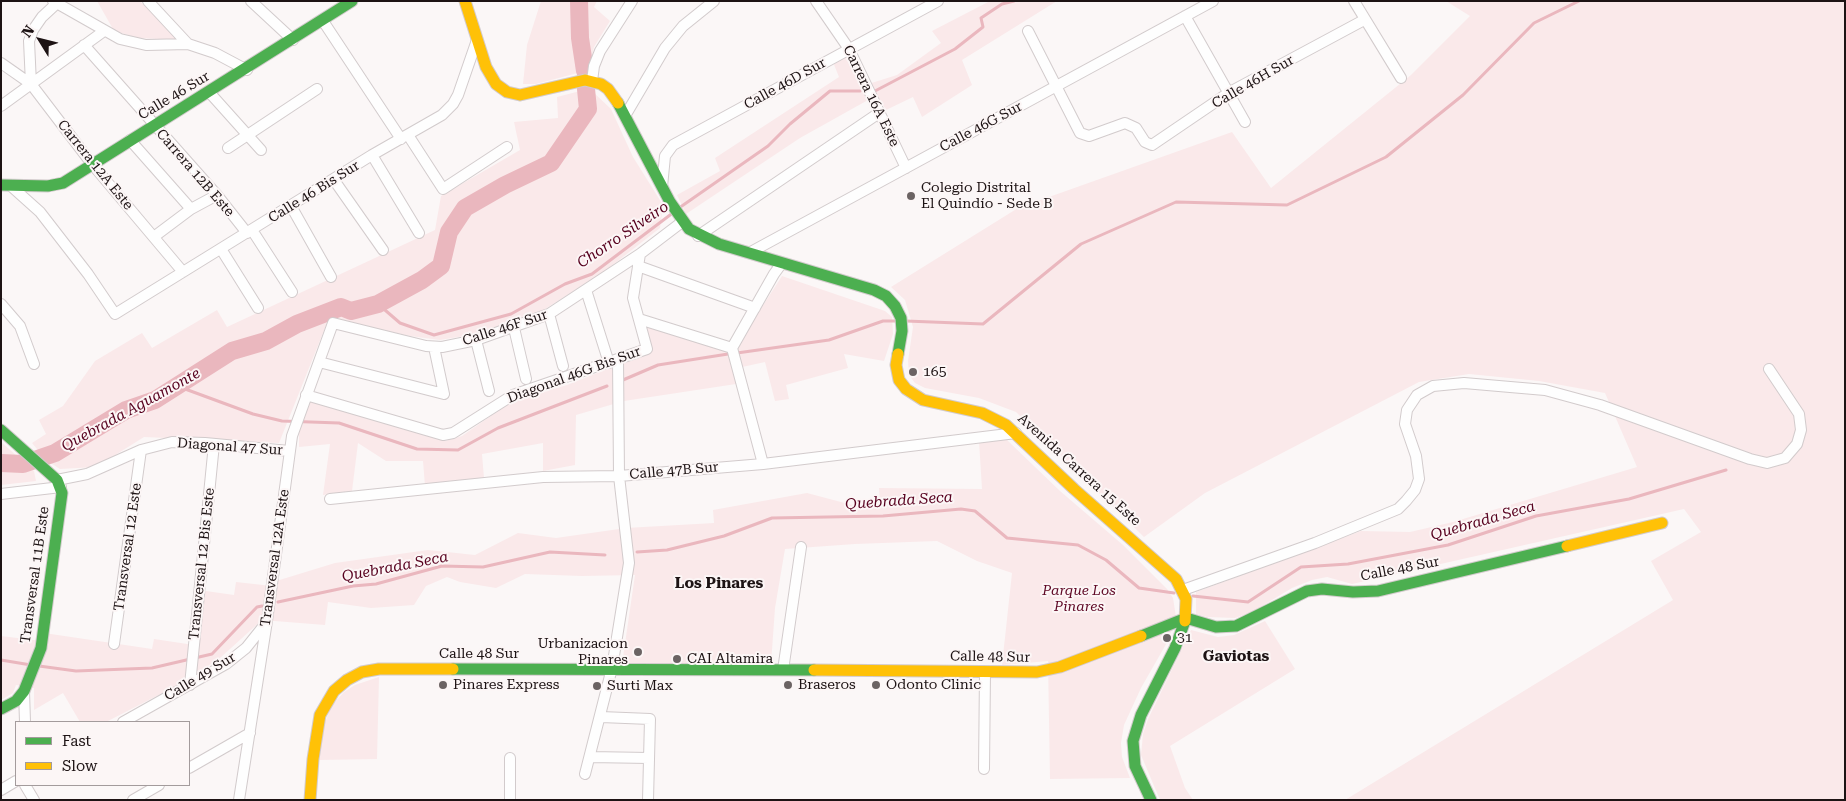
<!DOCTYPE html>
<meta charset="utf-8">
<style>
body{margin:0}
#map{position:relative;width:1846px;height:801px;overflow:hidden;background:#fbf7f7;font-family:"Roboto Serif",serif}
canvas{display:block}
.frame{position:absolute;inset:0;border:2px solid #1d1314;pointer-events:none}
.legend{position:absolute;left:15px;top:721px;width:175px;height:65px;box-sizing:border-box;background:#fcf6f6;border:1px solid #a39b9c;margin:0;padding:6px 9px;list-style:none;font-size:15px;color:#1d1314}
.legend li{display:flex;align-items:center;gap:10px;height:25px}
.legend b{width:25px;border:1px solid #a39b9c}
.north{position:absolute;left:15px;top:15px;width:50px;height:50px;-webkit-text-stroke:4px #fcf6f6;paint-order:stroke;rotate:306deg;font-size:14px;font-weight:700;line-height:20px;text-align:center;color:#1d1314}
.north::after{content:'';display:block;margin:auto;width:18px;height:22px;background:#1d1314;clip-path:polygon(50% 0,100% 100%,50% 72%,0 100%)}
</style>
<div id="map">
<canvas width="1846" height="801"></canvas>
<div class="frame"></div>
<ul class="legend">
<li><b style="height:6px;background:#4caf50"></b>Fast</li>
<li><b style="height:6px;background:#ffc107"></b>Slow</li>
</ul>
<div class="north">N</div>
</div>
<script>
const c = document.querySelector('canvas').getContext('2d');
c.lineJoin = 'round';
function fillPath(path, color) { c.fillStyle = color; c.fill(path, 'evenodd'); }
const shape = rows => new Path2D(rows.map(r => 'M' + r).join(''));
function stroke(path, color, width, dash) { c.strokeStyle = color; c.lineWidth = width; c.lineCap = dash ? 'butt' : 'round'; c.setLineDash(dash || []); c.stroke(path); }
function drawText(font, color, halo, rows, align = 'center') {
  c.font = font + ' "Roboto Serif",serif'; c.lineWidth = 4; c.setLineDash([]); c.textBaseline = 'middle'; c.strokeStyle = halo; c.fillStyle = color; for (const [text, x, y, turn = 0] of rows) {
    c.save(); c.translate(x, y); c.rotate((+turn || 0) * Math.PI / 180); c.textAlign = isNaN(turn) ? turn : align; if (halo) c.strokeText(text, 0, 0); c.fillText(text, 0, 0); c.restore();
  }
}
fillPath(shape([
 [97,1,140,1,178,40,139,38,121,33,113,29],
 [541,1,597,1,594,7,610,21,594,47,589,70,536,84,523,84,527,45],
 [990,1,1057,1,962,60,972,85,922,117,913,97,886,110,877,95,800,138,686,214,677,195,720,171,715,158,839,77,833,62,845,56,862,86,897,75,941,43,932,31],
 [1446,1,1845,1,1845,800,1345,800,1673,600,1651,561,1701,532,1684,509,1352,584,1327,577,1312,580,1292,588,1252,612,1235,618,1207,617,1196,614,1196,592,1361,531,1410,532,1453,522,1637,467,1605,393,1539,381,1469,374,1419,382,1205,493,1144,537,1016,412,979,398,925,388,915,383,909,375,908,361,913,327,905,300,891,287,1018,208,1232,132,1271,188,1411,75,1470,16],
 [584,90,592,91,611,109,633,157,663,205,660,228,605,271,542,311,482,333,440,340,410,336,329,318,279,443,144,437,96,467,60,469,46,460,32,443,46,434,39,420,63,406,95,361,142,333,152,348,217,310,227,327,435,230,441,196,520,150,514,122,558,118,557,97],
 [782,276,885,311,892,317,893,334,884,361,844,354,848,368,786,385,789,399,775,401,765,362,733,369,736,384,624,401,576,415,575,465,543,471,543,443,482,454,484,478,425,486,423,461,386,461,358,443,352,491,323,495,330,444,299,447,299,433,309,400,445,441,462,436,512,401,567,385,652,351,646,326,734,350],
 [1007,440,1060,491,1123,545,1167,589,1173,598,1176,617,1169,639,1141,688,1124,725,1121,743,1122,757,1130,778,1050,779,1048,661,1002,665,1012,573,977,561,937,541,855,544,785,549,775,608,771,664,622,664,635,575,582,576,525,574,496,588,460,582,447,577,426,586,414,605,371,608,328,602,325,625,262,620,220,658,184,682,106,722,80,722,63,693,34,710,34,688,16,685,13,693,1,700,1,636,42,641,44,633,152,649,154,639,194,645,199,590,234,595,236,582,272,586,273,582,335,563,428,550,475,555,518,533,556,538,626,528,714,523,713,510,807,493,856,506,880,502,879,488,982,489,979,441],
 [1,442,34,471,36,481,1,485],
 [1265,621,1295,669,1170,746,1185,788,1193,800,1160,800,1141,755,1143,734,1148,719,1191,630,1218,637,1234,635],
 [379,677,377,759,319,760,325,722,332,705,344,692,355,685]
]), '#fae9ea');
stroke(shape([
 [875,91,955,49,983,27,981,18,1002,4,1014,1],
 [679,208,768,146,790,124,830,91,860,91],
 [378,304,400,323,434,335,511,314,565,284,592,274,674,212],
 [906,321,983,324,1081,244,1176,202,1287,205,1386,157,1463,95,1534,23,1579,1],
 [737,353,829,340,883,321,897,321],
 [623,380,658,365,728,354],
 [177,386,253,414,282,421,339,423,417,449,458,450,498,428,607,386],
 [637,552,667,550,724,536,772,518,883,516,961,509,975,511,1007,538,1078,545,1106,560,1139,588,1174,593],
 [1193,596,1248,602,1301,567,1348,564,1448,545,1536,516,1629,499,1726,470],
 [278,602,353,586,376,584,442,566,483,567,550,552,605,555],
 [1,660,31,665],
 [39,666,76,671,152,668,212,654,257,607,262,606]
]), '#eab7be', 3);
stroke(shape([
 [579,1,580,38,585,71],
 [1,463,23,464,55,453,126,410,155,400,232,351,266,341,297,324,341,307,351,311,378,304,422,280,441,266,449,232,465,208,505,185,551,163,588,109,586,89]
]), '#eab7be', 18);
const street = shape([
 [53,1,120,39,146,45,188,44,215,53,247,70],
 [148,1,188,44],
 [251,1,293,40],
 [816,1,849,49,906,168],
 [1354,1,1401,78],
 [1185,16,1245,122],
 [323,21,401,139],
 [1028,31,1080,133,1089,136,1125,123,1136,128,1145,142,1152,145,1230,92,1364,20],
 [84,45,217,195,247,233],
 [1,63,31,84,92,164,183,272],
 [592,81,594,66,600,51,632,1],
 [31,84,29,41,33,30,42,17,56,4],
 [209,92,261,150],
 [1,106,104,31],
 [625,116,665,48,683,26,714,1],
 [408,135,443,189,507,147],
 [130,140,191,209],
 [228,148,317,89],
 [372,155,419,233],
 [334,180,383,250],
 [11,186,40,212,88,274,115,314,372,155,442,115,453,104,458,95,477,40],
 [662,187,665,156,673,145,938,1],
 [291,206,331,277],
 [252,230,292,292],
 [155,236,191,209,217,195],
 [698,236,879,113],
 [221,249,258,308],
 [749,253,1213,1],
 [638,266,755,308],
 [586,290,609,363],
 [1,304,20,326,34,364],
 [549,314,563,366],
 [639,319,732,348],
 [514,328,526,379],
 [476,340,489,391],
 [732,348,763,464],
 [732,348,774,274,782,263],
 [319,362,444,394,434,347],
 [306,395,443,435,453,433,513,395,647,349,633,298,640,254],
 [57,480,87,474,141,450,172,442,205,443,289,451],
 [1,494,61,487],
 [330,499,543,477,619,476,763,464,1016,433],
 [1183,590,1315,543,1398,509,1406,501,1415,490,1419,479,1416,456,1405,424,1407,410,1417,395,1433,386,1464,383,1545,390,1600,405,1750,459,1767,463,1785,458,1797,444,1801,430,1799,414,1769,369],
 [114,644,141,450],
 [783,670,801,547],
 [190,685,214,444],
 [24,691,25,722],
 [601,717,650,719,648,800],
 [123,722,226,664,246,648,266,623],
 [590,757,649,758],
 [510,758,510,800],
 [189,768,250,733],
 [984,769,985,672],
 [585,774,612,668,629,563,619,476,618,359],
 [25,785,34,800],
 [1,790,16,781],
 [133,800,159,785],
 [239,800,267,621,292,436,333,323,426,346,442,347,476,340,549,314,640,254,682,222]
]);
const fast = shape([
 [618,103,670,202,689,229,719,244,874,290,886,296,895,306,901,318,902,331,898,354],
 [1,185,48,186,63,183,352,1],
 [1,430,57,480,62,493,41,648,24,691,16,701,1,709],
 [1141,636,1186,618,1216,627,1236,626,1307,591,1322,589,1353,592,1378,591,1567,546],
 [453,669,814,670],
 [1151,800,1135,766,1133,741,1141,715,1175,648,1185,621]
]);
const slow = shape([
 [465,1,486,67,496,84,507,92,520,95,585,80,601,84,608,89,618,103],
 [898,354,896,365,899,380,906,389,923,400,982,413,1006,425,1074,489,1176,579,1186,599,1185,621],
 [1567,546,1662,523],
 [814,670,1037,672,1060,667,1141,636],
 [310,800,313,759,320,715,334,691,347,680,362,672,379,669,453,669]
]);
stroke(street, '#d2cbcc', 12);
stroke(fast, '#d2cbcc', 13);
stroke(slow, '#d2cbcc', 13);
stroke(street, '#fefefe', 10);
stroke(fast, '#4caf50', 11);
stroke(slow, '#ffc107', 11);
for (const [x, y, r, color] of [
 [911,196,5,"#6b6363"],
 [913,372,5,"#6b6363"],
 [1167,638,5,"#6b6363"],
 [638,652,5,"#6b6363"],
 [677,659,5,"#6b6363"],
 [443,685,5,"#6b6363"],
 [788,685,5,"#6b6363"],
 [876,685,5,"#6b6363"],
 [597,686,5,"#6b6363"]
]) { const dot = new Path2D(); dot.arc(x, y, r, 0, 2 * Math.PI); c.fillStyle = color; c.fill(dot); stroke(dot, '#fcf6f6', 2); }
drawText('14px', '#1d1314', '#fcf6f6', [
 ["Calle 46H Sur",1253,82,-30],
 ["Calle 46D Sur",785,84,-29],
 ["Calle 46 Sur",174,96,-31],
 ["Carrera 16A Este",871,96,64],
 ["Calle 46G Sur",981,127,-28],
 ["Carrera 12A Este",95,165,51],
 ["Carrera 12B Este",195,173,49],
 ["Calle 46 Bis Sur",314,192,-32],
 ["Calle 46F Sur",505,328,-18],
 ["Diagonal 46G Bis Sur",574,375,-20],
 ["Diagonal 47 Sur",230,447,4],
 ["Avenida Carrera 15 Este",1079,470,42],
 ["Calle 47B Sur",674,471,-5],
 ["Transversal 12 Este",128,547,-82],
 ["Transversal 12A Este",275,558,-82],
 ["Transversal 12 Bis Este",202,564,-84],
 ["Calle 48 Sur",1400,569,-11],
 ["Transversal 11B Este",35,575,-82],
 ["Calle 48 Sur",479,654],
 ["Calle 48 Sur",990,657,1],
 ["Calle 49 Sur",200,677,-31]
]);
drawText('14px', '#1d1314', '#fcf6f6', [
 ["Colegio Distrital",921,188],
 ["El Quindío - Sede B",921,204],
 ["165",923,372],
 ["31",1177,638],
 ["Urbanizacion",628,644,"right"],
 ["Pinares",628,660,"right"],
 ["CAI Altamira",687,659],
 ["Pinares Express",453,685],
 ["Braseros",798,685],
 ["Odonto Clinic",886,685],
 ["Surti Max",607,686]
], 'left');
drawText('italic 14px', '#5e0724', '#fcf6f6', [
 ["Parque Los",1079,591],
 ["Pinares",1079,607]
]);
drawText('italic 15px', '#57001e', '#fcf6f6', [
 ["Chorro Silveiro",623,235,-34],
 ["Quebrada Aguamonte",131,410,-29],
 ["Quebrada Seca",899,501,-4],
 ["Quebrada Seca",1483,521,-16],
 ["Quebrada Seca",395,567,-11]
]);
drawText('bold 15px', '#1d1314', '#fcf6f6', [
 ["Los Pinares",719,584],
 ["Gaviotas",1236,657]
]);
</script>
